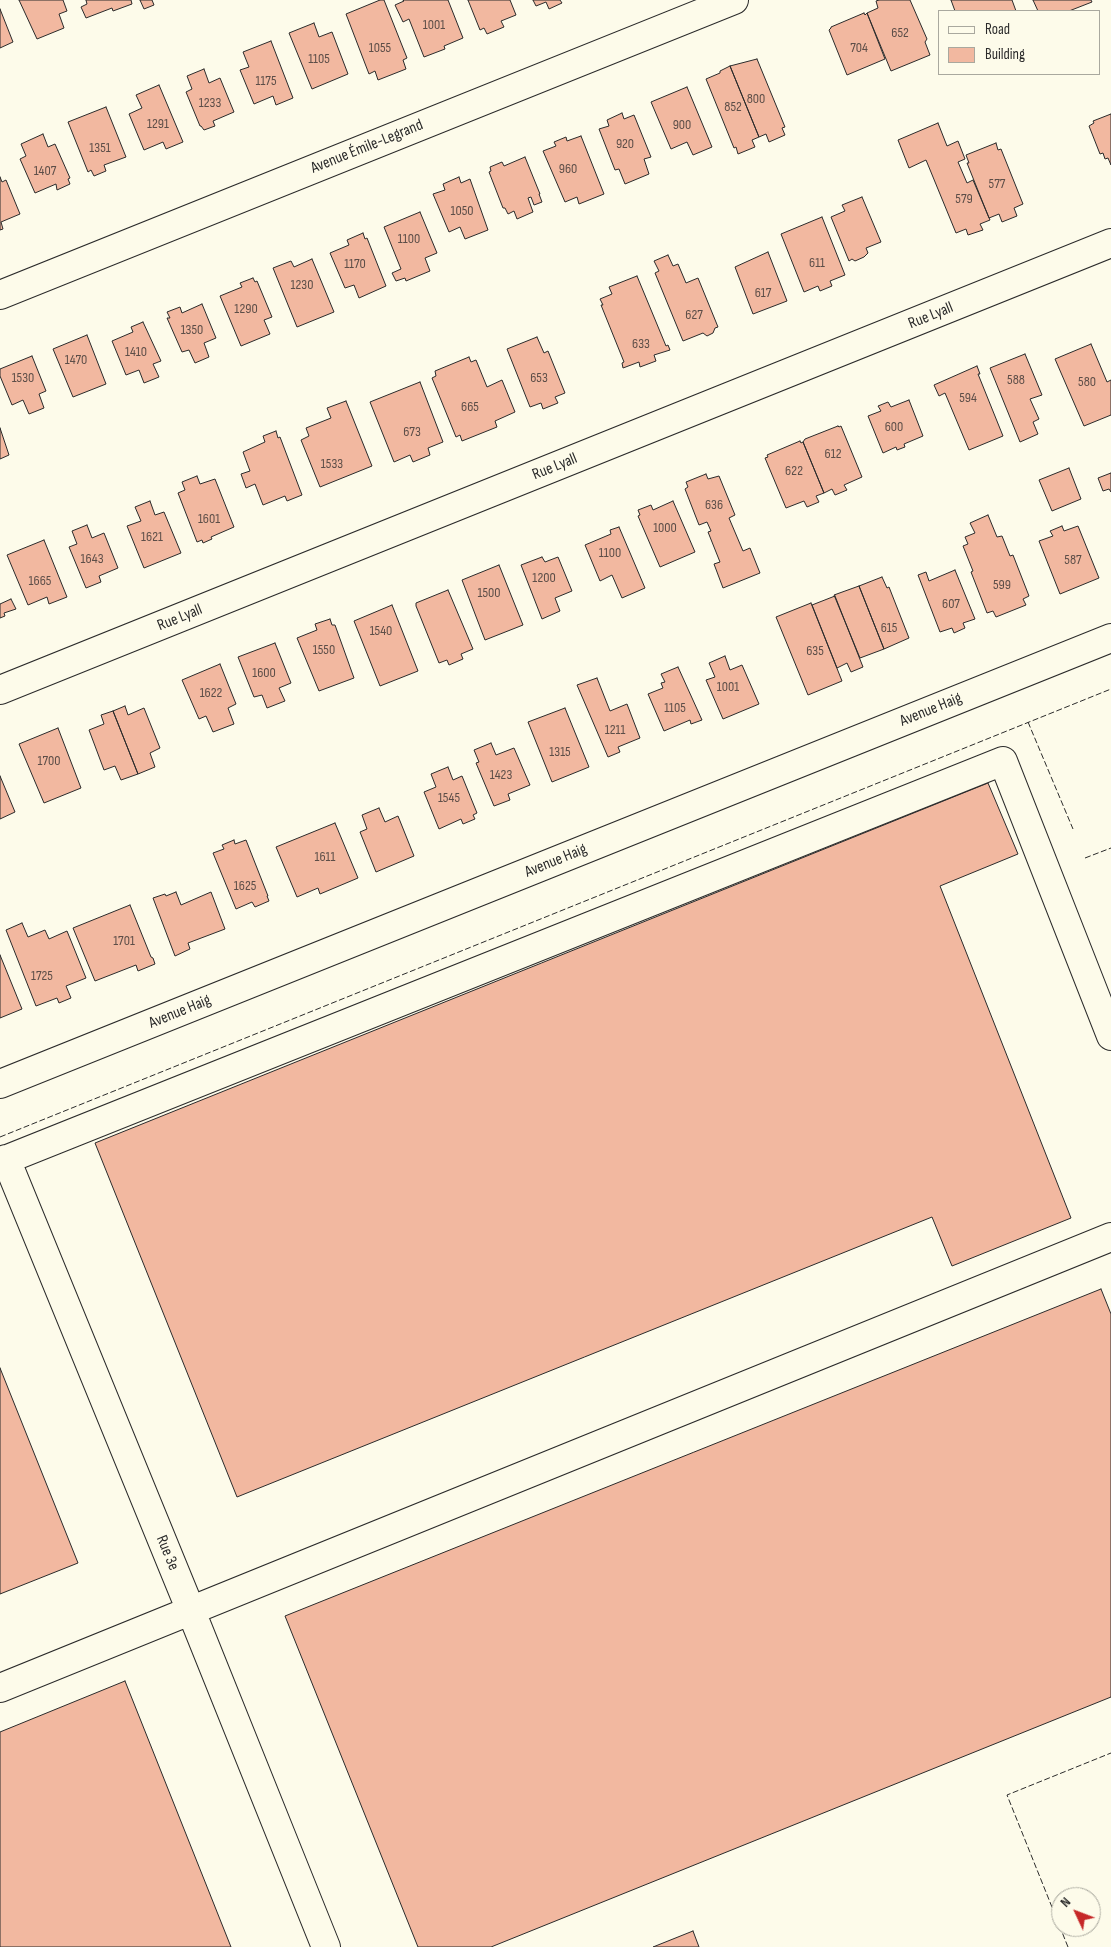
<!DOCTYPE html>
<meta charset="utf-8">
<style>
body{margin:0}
#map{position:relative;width:1111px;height:1947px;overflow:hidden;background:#fdfbea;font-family:"Sofia Sans Condensed",sans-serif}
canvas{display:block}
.legend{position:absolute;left:938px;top:10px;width:162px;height:65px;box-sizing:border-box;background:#fdfbea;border:1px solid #a9a89e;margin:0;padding:6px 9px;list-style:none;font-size:15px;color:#2b2b2b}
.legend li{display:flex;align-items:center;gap:10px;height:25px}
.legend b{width:25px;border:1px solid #a9a89e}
.north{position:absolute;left:1051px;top:1887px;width:50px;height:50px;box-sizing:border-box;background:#fdfbea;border:1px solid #a9a89e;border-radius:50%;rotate:313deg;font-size:14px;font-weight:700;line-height:20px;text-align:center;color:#2b2b2b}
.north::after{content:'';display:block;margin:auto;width:18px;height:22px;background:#c62828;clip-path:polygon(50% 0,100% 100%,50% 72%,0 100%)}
</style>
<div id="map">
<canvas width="1111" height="1947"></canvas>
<ul class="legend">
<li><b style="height:6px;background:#fdfbea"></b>Road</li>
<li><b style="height:14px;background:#f2b8a0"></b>Building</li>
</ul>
<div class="north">N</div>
</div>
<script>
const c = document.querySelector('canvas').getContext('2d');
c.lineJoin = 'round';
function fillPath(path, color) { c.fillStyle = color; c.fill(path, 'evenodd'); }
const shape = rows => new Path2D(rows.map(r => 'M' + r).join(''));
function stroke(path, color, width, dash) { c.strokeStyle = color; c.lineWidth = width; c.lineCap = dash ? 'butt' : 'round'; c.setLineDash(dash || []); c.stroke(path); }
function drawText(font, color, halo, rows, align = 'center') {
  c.font = font + ' "Sofia Sans Condensed",sans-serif'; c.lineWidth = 4; c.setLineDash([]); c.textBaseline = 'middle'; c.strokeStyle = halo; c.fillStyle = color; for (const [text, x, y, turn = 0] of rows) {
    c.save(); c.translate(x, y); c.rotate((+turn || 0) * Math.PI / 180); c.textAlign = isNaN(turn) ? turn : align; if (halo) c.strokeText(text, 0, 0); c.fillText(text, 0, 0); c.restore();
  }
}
const building = shape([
 [19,0,63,0,67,11,59,14,64,28,37,39,19,0],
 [86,0,131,0,132,4,113,11,112,8,86,18,81,7,87,4,86,0],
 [140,0,152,0,154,5,144,9,140,0],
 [380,0,384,0,407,58,403,60,406,69,378,80,375,71,369,74,346,14,380,0],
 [403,0,448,0,463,38,444,46,445,49,424,57,409,19,403,22,395,5,404,1,403,0],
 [468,0,510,0,516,15,501,21,504,27,487,34,484,28,480,30,468,0],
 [533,0,560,0,562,3,549,9,546,2,536,6,533,0],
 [879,0,910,0,927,39,925,42,930,55,891,71,867,13,878,8,876,1,879,0],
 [951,0,1012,0,1016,11,955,11,951,0],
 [1033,0,1091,0,1092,2,1069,11,1038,11,1033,0],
 [0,9,13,42,0,48,0,9],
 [864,13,865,15,867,13,885,59,847,75,829,30,831,28,831,27,864,13],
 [314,23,319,37,332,32,348,74,312,89,289,33,314,23],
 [271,41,293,98,276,105,273,96,254,104,240,70,249,67,243,52,271,41],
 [757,59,785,127,782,128,785,135,769,142,766,134,759,137,730,66,757,59],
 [730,66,759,137,752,140,755,147,738,154,736,147,734,148,706,79,720,73,720,71,730,66],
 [204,69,209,83,220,78,234,112,213,121,215,126,204,130,201,126,200,126,186,92,192,89,187,76,204,69],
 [159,85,183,142,166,149,163,142,144,150,129,114,142,108,136,95,159,85],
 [687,87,712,147,693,155,687,142,671,149,651,102,687,87],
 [106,107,126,157,104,165,106,171,94,176,91,170,88,172,68,122,106,107],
 [622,113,624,119,634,115,651,157,644,159,649,174,625,184,619,169,615,170,599,129,609,126,607,120,622,113],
 [1111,114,1111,165,1108,158,1105,159,1103,153,1100,154,1089,126,1094,123,1093,121,1111,114],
 [938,123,947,146,958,141,965,159,958,162,967,183,973,180,990,220,980,224,983,230,968,235,966,229,956,233,926,160,909,168,898,140,938,123],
 [43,134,48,147,55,144,70,178,68,179,70,184,57,190,56,184,35,193,20,159,26,156,21,144,43,134],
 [581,136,604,194,579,204,577,197,565,202,543,151,556,146,554,142,566,137,567,141,581,136],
 [996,143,998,150,1001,149,1023,204,1014,208,1017,216,1002,222,999,214,989,218,967,163,969,163,966,155,996,143],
 [525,157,540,194,539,194,542,202,534,205,531,197,528,198,533,212,517,219,514,211,508,214,505,208,503,208,489,172,491,171,490,167,502,162,504,166,525,157],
 [0,177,2,182,6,180,20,214,1,222,3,229,0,230,0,177],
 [459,177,461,183,470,179,488,230,465,239,460,227,449,232,433,194,445,190,443,184,459,177],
 [862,197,881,242,866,248,868,253,864,257,855,261,852,259,849,261,831,217,845,211,842,205,862,197],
 [420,212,437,253,425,258,430,271,406,281,405,278,396,281,392,273,401,269,384,227,420,212],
 [822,217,845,275,830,281,832,286,820,291,818,286,804,292,781,234,822,217],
 [363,233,365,239,367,238,386,286,359,298,354,285,345,288,330,253,349,245,347,240,363,233],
 [768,252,787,301,753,314,735,267,768,252],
 [668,255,673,266,678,264,686,283,698,278,718,327,715,328,713,333,707,336,703,333,683,341,655,273,659,271,654,261,668,255],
 [312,259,334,312,297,327,273,268,291,261,294,267,312,259],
 [637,276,666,346,668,345,670,350,654,355,656,361,640,367,639,362,623,368,622,363,624,362,601,305,603,305,600,299,612,294,609,287,637,276],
 [253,278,255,282,257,281,272,317,264,320,270,334,241,346,220,296,242,287,240,283,253,278],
 [202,304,216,338,204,343,209,357,195,363,189,350,182,352,167,318,170,318,167,312,180,307,182,313,202,304],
 [143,322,161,361,153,364,159,377,144,383,139,370,126,375,112,341,133,332,131,327,143,322],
 [87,335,106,384,73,397,53,349,87,335],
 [537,337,544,353,548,351,565,393,555,397,558,403,543,409,541,403,530,407,507,349,537,337],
 [1091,344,1107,382,1111,380,1111,415,1084,426,1055,359,1091,344],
 [1025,354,1042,395,1030,399,1039,419,1033,422,1038,434,1020,442,990,368,1025,354],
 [32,356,46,391,39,394,44,408,29,414,23,400,12,405,0,376,0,369,32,356],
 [469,357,471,362,476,360,487,387,502,380,515,412,495,421,497,427,462,441,460,435,456,437,432,378,436,376,435,371,469,357],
 [977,366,980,374,978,374,1003,436,969,450,945,393,939,396,934,385,977,366],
 [420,382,443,442,428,448,430,455,413,462,410,455,394,462,370,402,420,382],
 [909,400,923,436,904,444,905,447,897,450,896,447,883,453,868,416,881,411,878,406,888,402,891,407,909,400],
 [346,401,372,466,320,487,301,440,309,436,306,428,331,418,327,408,346,401],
 [838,426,839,427,841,426,862,477,844,485,847,490,835,495,832,489,824,493,803,442,805,439,838,426],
 [0,428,9,455,0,459,0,428],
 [276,431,278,438,280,437,302,495,287,501,285,496,263,505,255,484,246,488,241,474,250,471,243,452,265,442,263,436,276,431],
 [800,441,801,443,803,442,824,493,816,496,819,502,807,507,804,501,786,508,765,458,768,457,767,455,800,441],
 [1069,468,1081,499,1052,511,1039,480,1069,468],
 [1111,473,1111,492,1109,489,1103,491,1098,478,1111,473],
 [706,474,708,479,719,476,735,515,729,518,743,551,750,548,760,573,723,588,714,564,720,562,708,532,711,531,707,522,699,525,685,489,688,487,686,482,706,474],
 [197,476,200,484,215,479,234,527,211,537,212,539,203,543,202,540,197,542,178,493,185,490,182,482,197,476],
 [150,501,155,515,164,512,181,553,144,568,127,526,141,521,135,507,150,501],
 [673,501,695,552,660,567,638,516,640,515,638,510,651,505,653,510,673,501],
 [988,515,997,537,1002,536,1010,556,1013,555,1029,596,1023,599,1026,605,996,617,993,611,987,613,971,572,973,571,963,546,968,544,965,537,975,533,970,523,988,515],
 [87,525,92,538,104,533,118,568,99,576,101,582,86,588,69,547,77,544,72,531,87,525],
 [1062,526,1064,531,1078,526,1099,578,1060,594,1039,541,1053,536,1050,531,1062,526],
 [619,527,645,588,622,598,612,575,600,581,585,545,611,534,610,530,619,527],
 [44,540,67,597,49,604,47,597,28,605,7,555,44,540],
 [542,557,545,562,558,557,572,591,555,598,560,611,542,619,521,565,542,557],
 [499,565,523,625,485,640,462,580,499,565],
 [955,570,975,619,963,623,965,628,954,633,952,628,940,632,918,575,926,572,929,581,955,570],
 [882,577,887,588,889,587,909,638,884,649,859,586,882,577],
 [859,586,884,649,860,658,834,595,859,586],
 [448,590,473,649,461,654,463,659,449,665,447,660,439,663,416,606,416,603,448,590],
 [835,596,863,667,851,672,847,663,837,668,812,605,835,596],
 [11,599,16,609,4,613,5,616,0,618,0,604,11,599],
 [811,603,842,681,808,695,776,617,811,603],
 [392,605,418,671,380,686,354,621,392,605],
 [330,619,332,625,335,625,354,678,319,691,297,638,317,630,315,624,330,619],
 [275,643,291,683,279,688,285,701,267,708,262,695,254,697,238,657,275,643],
 [725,656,730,670,742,665,759,704,723,719,706,680,715,677,709,663,725,656],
 [220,664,236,704,228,708,234,724,213,732,206,716,199,719,182,680,220,664],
 [678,667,702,720,691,724,690,720,664,731,648,694,663,688,661,683,665,682,661,674,678,667],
 [597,678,610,711,627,704,640,738,618,747,620,752,608,757,577,685,597,678],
 [125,706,128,715,144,708,160,748,150,753,155,767,138,774,113,711,125,706],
 [565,708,589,767,552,782,528,722,565,708],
 [113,711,138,774,121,780,115,766,104,770,89,730,104,724,101,715,113,711],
 [58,728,81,788,44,803,19,744,58,728],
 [491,743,496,755,514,748,530,785,508,794,510,800,494,806,476,763,479,762,474,750,491,743],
 [448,767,453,780,462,776,477,813,473,815,475,819,463,824,461,819,439,829,424,792,436,787,431,774,448,767],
 [0,776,15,812,0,819,0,776],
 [988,783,1018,854,940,886,1071,1218,952,1266,932,1217,237,1497,95,1143,988,783],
 [379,808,385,822,398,816,414,856,376,872,360,832,367,829,362,815,379,808],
 [335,823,358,878,320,894,318,888,297,897,276,847,335,823],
 [234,840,235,844,246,840,268,896,267,896,269,901,255,907,252,902,236,909,213,853,224,849,222,845,234,840],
 [176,892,181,905,211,892,225,929,188,943,190,949,175,956,153,898,165,894,166,896,176,892],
 [130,905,151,957,153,958,155,964,138,971,136,965,95,981,73,928,130,905],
 [22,923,28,937,45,930,49,939,67,931,86,978,66,986,71,998,59,1003,57,998,36,1006,6,930,22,923],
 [0,955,22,1009,0,1018,0,955],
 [1101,1289,1111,1314,1111,1697,491,1947,418,1947,285,1616,1101,1289],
 [0,1368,78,1563,0,1594,0,1368],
 [125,1681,231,1947,0,1947,0,1732,125,1681],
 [693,1931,699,1947,653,1947,693,1931]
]);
fillPath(building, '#f2b8a0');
stroke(building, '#2b2b2b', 1);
const minor = shape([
 [0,295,734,0],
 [0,690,1111,243],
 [0,1084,1111,638],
 [6,1159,191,1611,326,1947],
 [0,1162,1003,761,1111,1036],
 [0,1688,1111,1237]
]);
stroke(minor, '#2b2b2b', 30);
stroke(minor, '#fdfbea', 28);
stroke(shape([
 [1028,722,1073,829],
 [1085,858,1111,848],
 [0,1137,1111,689],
 [1068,1947,1007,1795,1111,1753]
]), '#2b2b2b', 1, [6, 2.5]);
drawText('14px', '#5d4e48', null, [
 ["1001",434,25],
 ["652",900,33],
 ["1055",380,48],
 ["704",859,48],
 ["1105",319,59],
 ["1175",266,81],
 ["800",756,99],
 ["1233",210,103],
 ["852",733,107],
 ["1291",158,124],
 ["900",682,125],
 ["920",625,144],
 ["1351",100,148],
 ["960",568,169],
 ["1407",45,171],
 ["577",997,184],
 ["579",964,199],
 ["1050",462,211],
 ["1100",409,239],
 ["611",817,263],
 ["1170",355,264],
 ["1230",302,285],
 ["617",763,293],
 ["1290",246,309],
 ["627",694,315],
 ["1350",192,330],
 ["633",641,344],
 ["1410",136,352],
 ["1470",76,360],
 ["1530",23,378],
 ["653",539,378],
 ["588",1016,380],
 ["580",1087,382],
 ["594",968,398],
 ["665",470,407],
 ["600",894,427],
 ["673",412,432],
 ["612",833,454],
 ["1533",332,464],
 ["622",794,471],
 ["636",714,505],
 ["1601",209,519],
 ["1000",665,528],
 ["1621",152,537],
 ["1100",610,553],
 ["1643",92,559],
 ["587",1073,560],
 ["1200",544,578],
 ["1665",40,581],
 ["599",1002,585],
 ["1500",489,593],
 ["607",951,604],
 ["615",889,628],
 ["1540",381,631],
 ["1550",324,650],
 ["635",815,651],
 ["1600",264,673],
 ["1001",728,687],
 ["1622",211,693],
 ["1105",675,708],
 ["1211",615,730],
 ["1315",560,752],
 ["1700",49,761],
 ["1423",501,775],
 ["1545",449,798],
 ["1611",325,857],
 ["1625",245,886],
 ["1701",124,941],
 ["1725",42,976]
]);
drawText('16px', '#2b2b2b', '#fdfbea', [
 ["Avenue Émile-Legrand",367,147,-22],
 ["Rue Lyall",931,316,-22],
 ["Rue Lyall",555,467,-22],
 ["Rue Lyall",180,618,-22],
 ["Avenue Haig",931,710,-22],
 ["Avenue Haig",556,861,-22],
 ["Avenue Haig",180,1012,-22],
 ["Rue 3e",167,1553,68]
]);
</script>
